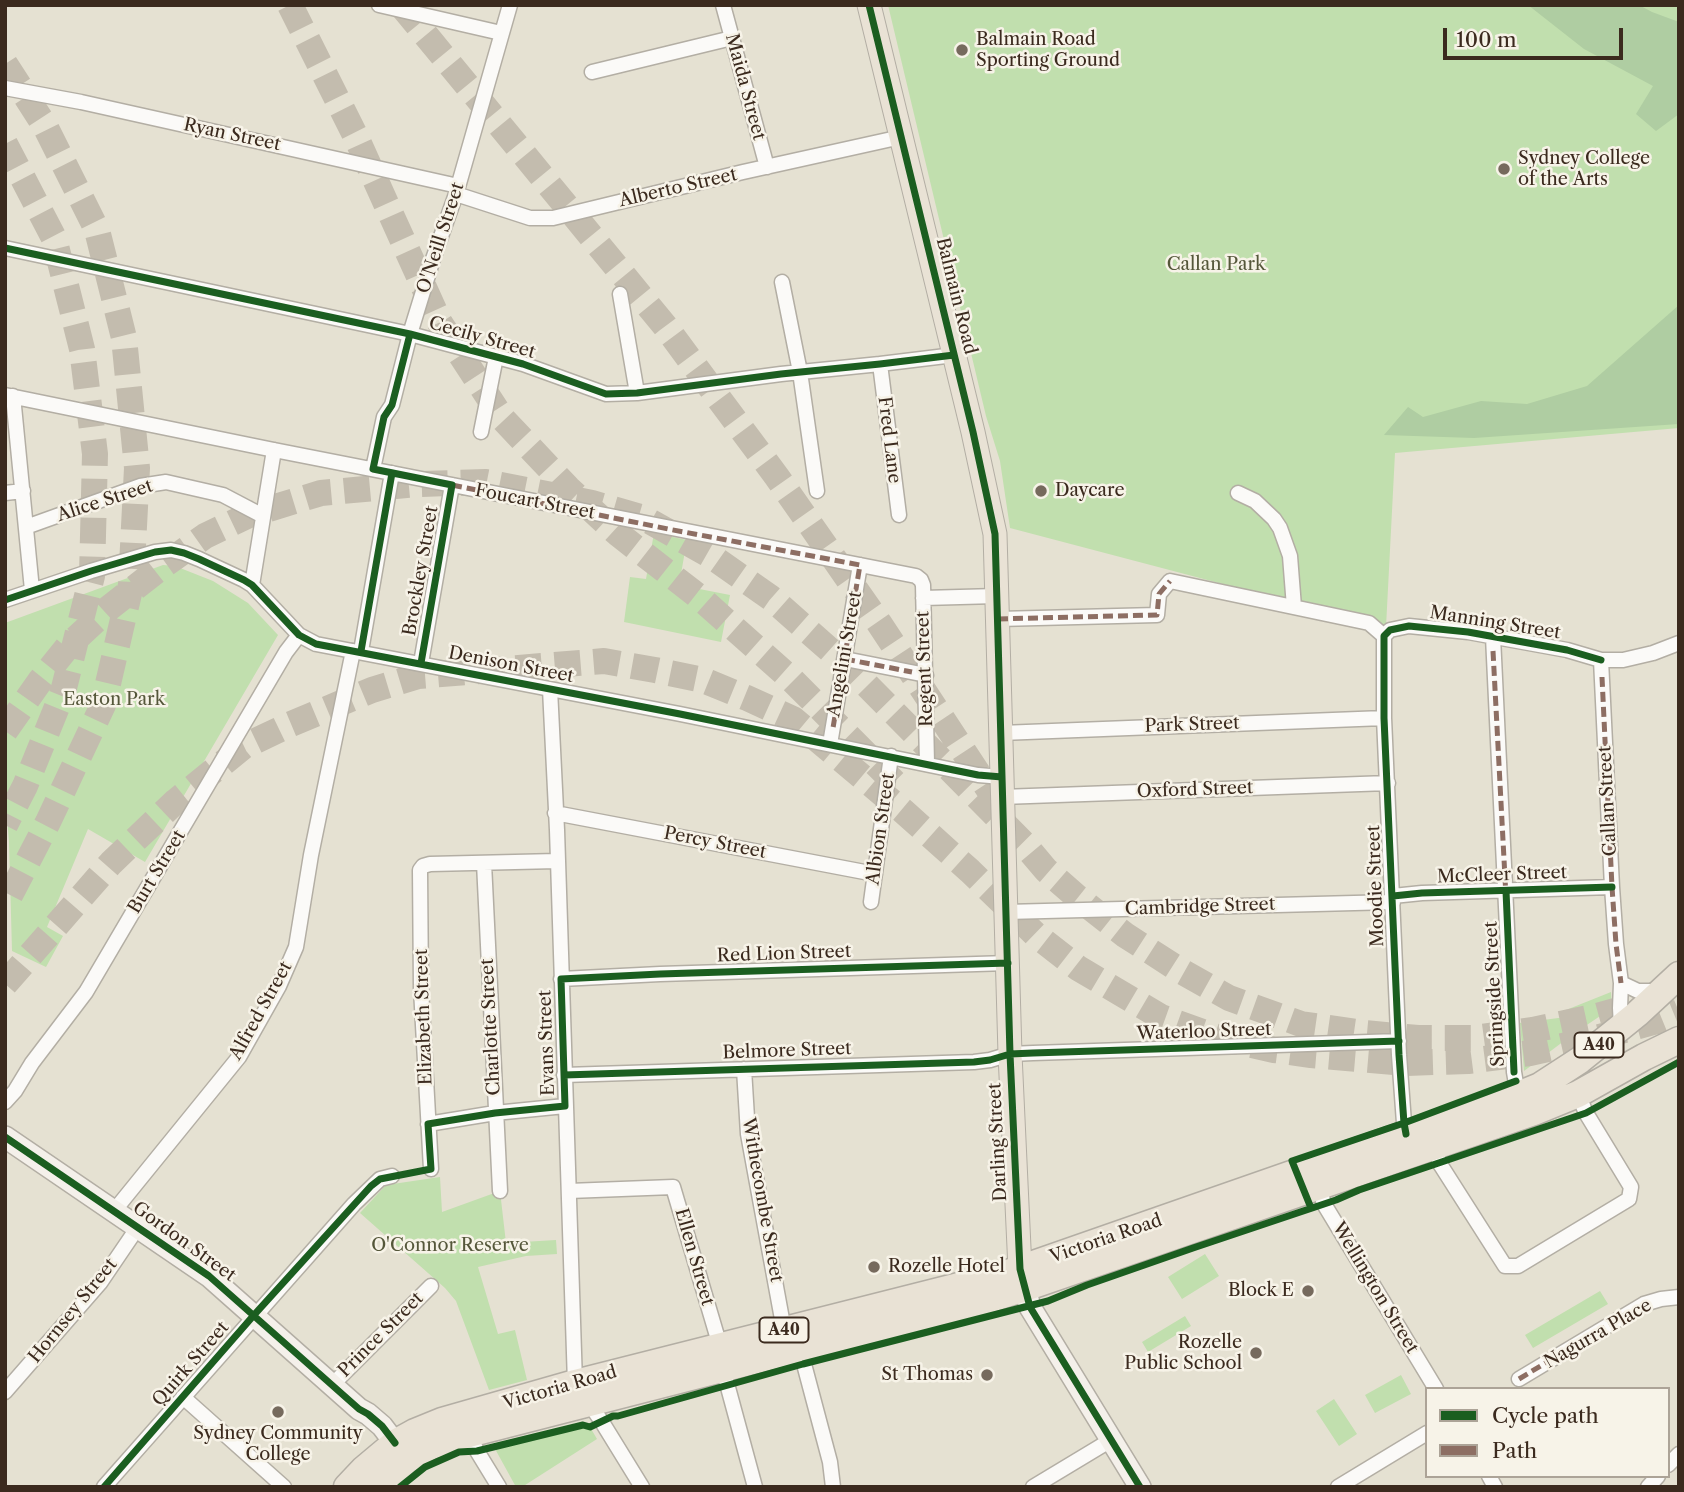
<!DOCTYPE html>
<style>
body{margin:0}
#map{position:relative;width:1684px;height:1492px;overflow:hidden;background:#e5e1d2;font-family:"Libre Caslon Text",serif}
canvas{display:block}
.frame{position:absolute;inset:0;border:7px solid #3b2a1e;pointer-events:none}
.legend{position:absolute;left:1425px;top:1387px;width:245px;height:91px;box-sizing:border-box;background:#f7f3e8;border:2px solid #aca397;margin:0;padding:9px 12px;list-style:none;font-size:21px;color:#3b2a1e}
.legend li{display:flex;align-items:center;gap:14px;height:35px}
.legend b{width:35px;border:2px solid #aca397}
.scale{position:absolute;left:1443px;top:28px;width:180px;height:32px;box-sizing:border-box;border:4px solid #3b2a1e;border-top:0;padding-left:9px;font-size:21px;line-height:24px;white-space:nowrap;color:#3b2a1e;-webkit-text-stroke:5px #f7f3e8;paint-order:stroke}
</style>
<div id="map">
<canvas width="1684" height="1492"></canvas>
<div class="frame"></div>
<ul class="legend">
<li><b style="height:9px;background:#1b5e20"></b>Cycle path</li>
<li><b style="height:9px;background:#8d6e63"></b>Path</li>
</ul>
<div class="scale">100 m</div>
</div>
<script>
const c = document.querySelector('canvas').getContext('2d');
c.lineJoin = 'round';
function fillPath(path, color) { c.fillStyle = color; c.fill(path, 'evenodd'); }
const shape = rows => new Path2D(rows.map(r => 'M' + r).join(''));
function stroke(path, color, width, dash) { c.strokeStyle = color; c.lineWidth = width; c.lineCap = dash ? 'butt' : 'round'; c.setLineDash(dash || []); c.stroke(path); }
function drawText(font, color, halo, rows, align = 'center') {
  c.font = font + ' "Libre Caslon Text",serif'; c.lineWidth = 5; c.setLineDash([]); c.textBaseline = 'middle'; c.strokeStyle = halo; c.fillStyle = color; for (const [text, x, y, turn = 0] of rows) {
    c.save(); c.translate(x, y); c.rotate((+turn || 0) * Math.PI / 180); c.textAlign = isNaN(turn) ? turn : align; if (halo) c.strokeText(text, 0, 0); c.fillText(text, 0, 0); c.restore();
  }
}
fillPath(shape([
 [888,5,1679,5,1679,428,1395,453,1386,627,1010,528,1000,461,986,416],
 [654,533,687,540,679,585,730,595,721,642,624,622,630,577,646,579],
 [163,565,175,566,213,581,248,603,278,635,145,862,88,829,47,927,63,936,46,967,12,951,9,842,5,791,5,623],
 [1611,992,1612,1008,1572,1035,1524,1071,1520,1023,1566,1017,1566,1010],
 [440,1177,442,1212,500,1191,506,1243,556,1240,557,1254,526,1256,478,1267,498,1334,515,1330,527,1380,489,1390,456,1301,445,1288,360,1213,386,1185],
 [1205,1254,1219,1276,1182,1299,1168,1277],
 [1600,1291,1608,1304,1533,1348,1525,1335],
 [1185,1316,1191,1326,1148,1352,1142,1342],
 [1401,1375,1411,1394,1375,1413,1365,1395],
 [1334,1399,1357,1434,1339,1446,1316,1411],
 [590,1427,597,1439,522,1487,516,1487,494,1447]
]), '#c1dfae');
fillPath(shape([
 [1528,5,1639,5,1652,12,1679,22,1679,114,1656,131,1636,114,1653,86,1584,49],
 [1679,305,1679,424,1474,438,1384,435,1408,407,1423,417,1481,401,1527,404,1587,386]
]), '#afcda2');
stroke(shape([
 [290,5,356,137,440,323,502,418,568,488,617,533,699,597,790,678,902,790],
 [401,5,665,326,777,477,879,623,993,796],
 [5,64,45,126,97,230,124,338,137,468,131,585,103,705,48,822,5,905],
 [5,144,54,238,82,349,95,454,92,576,63,692,25,786,5,825],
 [5,731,40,681,69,645,109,608,160,568,205,536,249,515,321,493,418,484,486,482,592,503,644,518,711,556,771,598,849,667,1025,845,1046,870,1077,897,1125,935,1181,971,1229,998,1301,1024,1364,1033,1418,1038,1473,1038,1533,1030,1593,1017,1648,1002],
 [5,984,111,863,176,801,243,747,291,724,372,690,418,676,604,661,655,670,703,680,747,698,793,719,903,811,970,871,1037,936,1078,968,1161,1017,1217,1037,1274,1050,1311,1055,1405,1063,1468,1061,1530,1053,1585,1041,1657,1021,1679,1012]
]), '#c3bcae', 26, [26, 13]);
const street = shape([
 [379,5,501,33],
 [723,5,767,167],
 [592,72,732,38],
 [5,88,81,102,458,186],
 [456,194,530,218,553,218,743,172,901,137],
 [5,248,410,334,523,364,606,394,637,393,781,374,880,364,954,355],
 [782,282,800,372,817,491],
 [620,294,637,393],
 [880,364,899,515],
 [5,395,274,450,916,576,921,580,923,585,927,763],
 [13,396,32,590],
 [481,432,496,357],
 [373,469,384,417,392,405,410,334,433,259,456,194,510,5],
 [5,493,23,491],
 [1238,493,1255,501,1274,519,1280,528,1290,556,1294,607],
 [26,527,140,486,166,482,223,495,263,516],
 [252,585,274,450],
 [923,598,997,596],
 [5,600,91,571,155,552,171,550,184,553,199,559,244,580,252,585,299,635,316,644,680,714,978,775,1002,777],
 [998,619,1157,615,1159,594,1170,581,1369,623,1384,636],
 [1384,636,1384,718,1399,1055,1404,1123,1406,1134],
 [1384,636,1390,630,1409,626,1468,632,1567,650,1601,660,1623,660,1653,653,1679,643],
 [1493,637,1512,1032,1514,1072,1518,1095],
 [361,651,392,473],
 [845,659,926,675],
 [1601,660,1612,887,1616,944,1621,983,1620,1008,1621,1027],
 [421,663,452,485],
 [550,689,557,830,575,1383,602,1422,642,1487],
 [1001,733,1384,718],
 [830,744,860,565],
 [1002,797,1388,783],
 [555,813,875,874],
 [484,863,500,1191],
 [1393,896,1422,893,1612,887],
 [871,902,891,756],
 [1006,912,1393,902],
 [561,979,660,974,1008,963],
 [1621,983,1638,991,1659,991],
 [744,1069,748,1134,784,1330],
 [564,1075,974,1062,990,1060,1010,1054,1033,1053,1399,1041],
 [5,1102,15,1091,32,1063,86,992,286,652,299,635],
 [428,1124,495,1113,565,1106],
 [1434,1145,1440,1164,1505,1266,1518,1266,1629,1199,1631,1187,1586,1113,1578,1094],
 [431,1169,421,989,420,870,423,866,430,864,557,861],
 [1319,1186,1324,1204,1436,1389],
 [569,1191,673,1187,720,1346],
 [114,1211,239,1057,279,986,296,947,311,855,353,651],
 [800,1349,830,1462,833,1487],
 [723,1369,755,1487],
 [1519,1379,1644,1304,1661,1299,1679,1297],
 [332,1385,431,1286],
 [5,1392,100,1283,138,1227],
 [183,1397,284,1487],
 [469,1434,477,1451,499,1487],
 [1668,1465,1679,1454],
 [1489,1476,1495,1487],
 [104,1487,354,1204,380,1179,392,1176],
 [1033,1487,1111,1440],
 [1338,1487,1427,1433],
 [1648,1487,1658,1476]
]);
const secondary = shape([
 [5,1137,209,1276,359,1409,368,1414,382,1426,404,1455],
 [1025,1288,1030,1307,1140,1487]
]);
const primary = shape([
 [869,5,973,432,995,534,1010,1054,1020,1269]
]);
const highway = shape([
 [347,1487,364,1469,395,1443,415,1432,442,1421,575,1383,1002,1275,1518,1095,1540,1086,1580,1060,1637,1014,1679,975],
 [379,1487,407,1460,431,1446,469,1434,979,1303,1025,1288,1534,1112,1578,1094,1644,1057,1679,1040]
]);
stroke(street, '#b3aea4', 17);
stroke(secondary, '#b3aea4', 24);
stroke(primary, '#b3aea4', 25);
stroke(highway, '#b3aea4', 29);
stroke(street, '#fbfaf8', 14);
stroke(secondary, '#f4f0ea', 21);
stroke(primary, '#e9e2d5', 23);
stroke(highway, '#e9e2d5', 26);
stroke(shape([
 [452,485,668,529,860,565,833,728],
 [998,619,1157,615,1159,594,1170,581],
 [1493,651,1506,897],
 [845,659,912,672],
 [1602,677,1612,887,1616,944,1621,983],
 [1519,1379,1628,1313]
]), '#8d6e63', 5, [10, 5]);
stroke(shape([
 [869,5,973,432,995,534,1010,1054,1020,1269,1030,1307,1140,1487],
 [5,248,410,334,523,364,606,394,637,393,781,374,880,364,954,355],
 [410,334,392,405,384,417,373,469,452,485,421,663],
 [5,600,91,571,155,552,171,550,184,553,199,559,244,580,252,585,299,635,316,644,680,714,978,775,1002,777],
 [361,651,392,473],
 [1506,891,1514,1072],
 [1393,896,1422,893,1612,887],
 [564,1075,974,1062,990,1060,1010,1054,1033,1053,1399,1041],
 [1406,1134,1404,1123,1399,1055,1384,718,1384,636,1390,630,1409,626,1468,632,1567,650,1601,660],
 [5,1137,209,1276,359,1409,368,1414,382,1426,395,1443],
 [1311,1208,1292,1161,1404,1123,1516,1081],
 [104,1487,254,1315,371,1186,380,1179,431,1169,428,1124,495,1113,565,1106,561,979,660,974,1008,963],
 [400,1487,425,1467,459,1452,477,1451,583,1425,590,1427,613,1416,618,1416,803,1364,1048,1301,1087,1285,1193,1248,1336,1200,1359,1190,1586,1113,1679,1062]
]), '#1b5e20', 7);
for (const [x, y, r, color] of [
 [962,50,7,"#766a5d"],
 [1504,169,7,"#766a5d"],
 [1041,491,7,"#766a5d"],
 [874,1267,7,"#766a5d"],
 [1308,1291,7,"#766a5d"],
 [1256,1353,7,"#766a5d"],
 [987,1375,7,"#766a5d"],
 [278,1412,7,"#766a5d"]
]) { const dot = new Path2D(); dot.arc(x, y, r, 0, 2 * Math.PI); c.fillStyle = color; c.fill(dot); stroke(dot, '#f7f3e8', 2.5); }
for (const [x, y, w] of [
 [1599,1045,49],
 [784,1330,49]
]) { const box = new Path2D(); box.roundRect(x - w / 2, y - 12.5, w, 25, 5); c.fillStyle = '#f7f3e8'; c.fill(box); stroke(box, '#3b2a1e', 2); }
drawText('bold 16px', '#3b2a1e', null, [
 ["A40",1599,1045],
 ["A40",784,1330]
]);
drawText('18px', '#3b2a1e', '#f7f3e8', [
 ["Balmain Road",976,40],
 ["Sporting Ground",976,61],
 ["Sydney College",1518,159],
 ["of the Arts",1518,180],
 ["Daycare",1055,491],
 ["Rozelle Hotel",888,1267],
 ["Block E",1294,1291,"right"],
 ["Rozelle",1242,1343,"right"],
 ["Public School",1242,1364,"right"],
 ["St Thomas",973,1375,"right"],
 ["Sydney Community",278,1434,"center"],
 ["College",278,1455,"center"]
], 'left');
drawText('18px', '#3b2a1e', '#f7f3e8', [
 ["Maida Street",745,87,75],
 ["Ryan Street",232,135,12],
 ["Alberto Street",678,188,-13],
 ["O'Neill Street",441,238,-72],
 ["Balmain Road",956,296,76],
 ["Cecily Street",482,338,16],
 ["Fred Lane",889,440,83],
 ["Alice Street",105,501,-18],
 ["Foucart Street",535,502,11],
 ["Brockley Street",421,571,-80],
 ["Manning Street",1495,623,9],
 ["Angelini Street",845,654,-80],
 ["Denison Street",511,665,11],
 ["Regent Street",925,669,-92],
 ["Park Street",1192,725,-2],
 ["Oxford Street",1195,790,-2],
 ["Callan Street",1608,801,-93],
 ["Albion Street",881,829,-82],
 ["Percy Street",715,843,11],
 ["Burt Street",157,872,-59],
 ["McCleer Street",1502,875,-2],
 ["Moodie Street",1376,886,-92],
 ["Cambridge Street",1200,907,-2],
 ["Red Lion Street",784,954,-2],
 ["Springside Street",1495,994,-93],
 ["Alfred Street",261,1011,-61],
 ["Elizabeth Street",424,1017,-92],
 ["Charlotte Street",491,1027,-93],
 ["Waterloo Street",1204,1032,-2],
 ["Evans Street",547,1043,-92],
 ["Belmore Street",787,1051,-2],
 ["Darling Street",998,1142,-93],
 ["Withecombe Street",762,1200,80],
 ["Victoria Road",1106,1239,-19],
 ["Gordon Street",184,1242,36],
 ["Ellen Street",694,1257,74],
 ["Wellington Street",1375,1288,59],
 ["Hornsey Street",73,1311,-51],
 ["Nagurra Place",1598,1334,-30],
 ["Prince Street",381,1335,-45],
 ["Quirk Street",191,1364,-49],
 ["Victoria Road",560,1388,-16]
]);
drawText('18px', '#55573a', '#f7f3e8', [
 ["Callan Park",1216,265],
 ["Easton Park",114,700],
 ["O'Connor Reserve",450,1246]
]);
</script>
